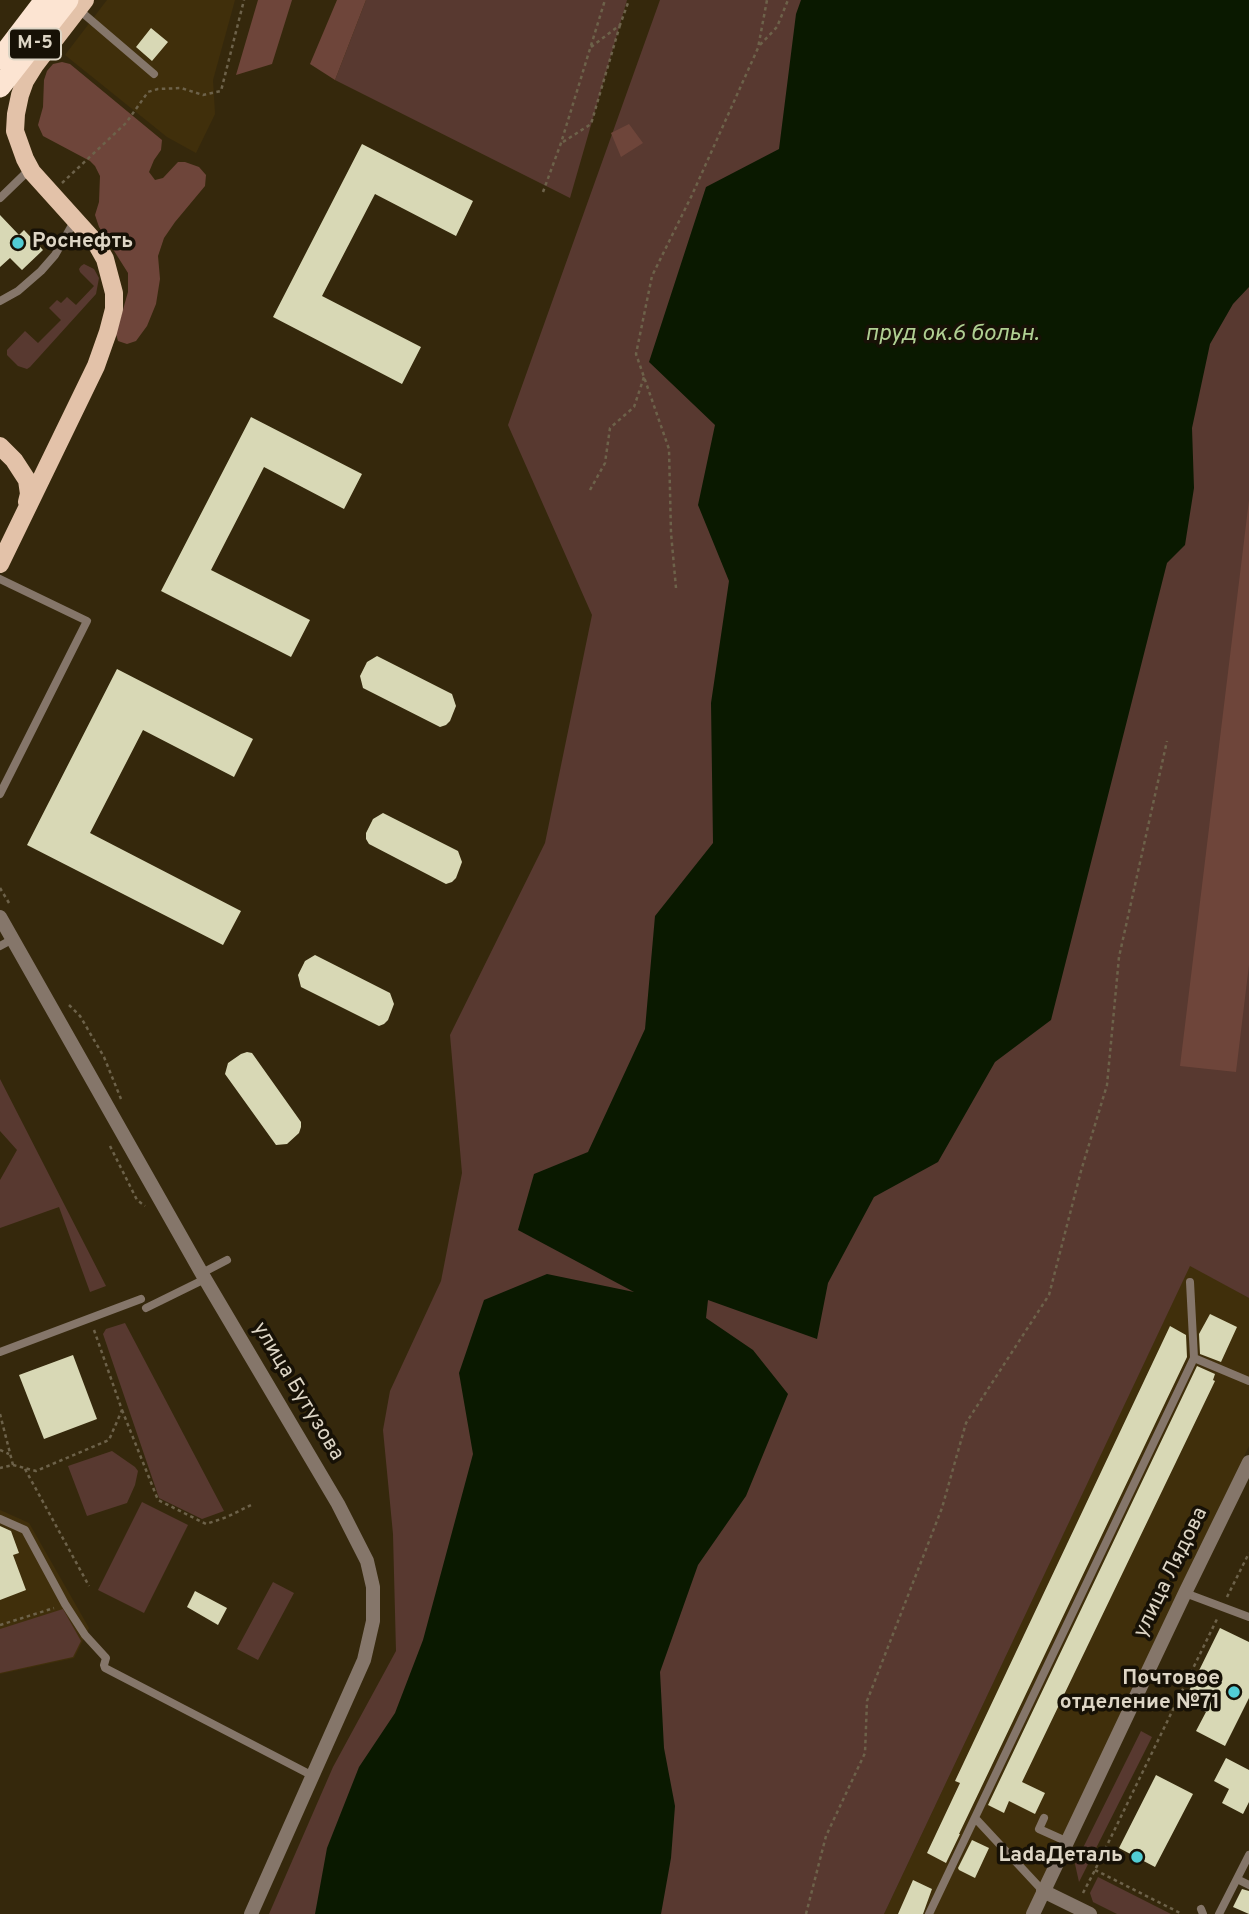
<!DOCTYPE html>
<meta charset="utf-8">
<style>
body{margin:0}
canvas{display:block;background:#35280c}
</style>
<canvas width="1249" height="1914"></canvas>
<script>
const c = document.querySelector('canvas').getContext('2d');
c.lineJoin = 'round';
function fillPath(path, color) { c.fillStyle = color; c.fill(path, 'evenodd'); }
const shape = rows => new Path2D(rows.map(r => 'M' + r).join(''));
function stroke(path, color, width, dash) { c.strokeStyle = color; c.lineWidth = width; c.lineCap = dash ? 'butt' : 'round'; c.setLineDash(dash || []); c.stroke(path); }
function drawText(font, color, halo, rows, align = 'center') {
  c.font = font + ' Overpass,sans-serif'; c.lineWidth = 7; c.setLineDash([]); c.textBaseline = 'middle'; c.strokeStyle = halo; c.fillStyle = color; for (const [text, x, y, turn = 0] of rows) {
    c.save(); c.translate(x, y); c.rotate((+turn || 0) * Math.PI / 180); c.textAlign = isNaN(turn) ? turn : align; if (halo) c.strokeText(text, 0, 0); c.fillText(text, 0, 0); c.restore();
  }
}
fillPath(shape([
 [107,0,235,0,213,80,215,114,196,153,167,137,65,55],
 [1190,1265,1249,1298,1249,1446,1027,1914,884,1914],
 [0,1510,29,1523,89,1628,74,1658,0,1674]
]), '#402f0b');
fillPath(shape([
 [366,0,627,0,570,198,335,80],
 [660,0,1249,0,1249,1298,1190,1266,884,1914,269,1914,333,1767,396,1651,393,1534,383,1430,390,1391,441,1281,462,1173,450,1035,545,843,592,615,508,425],
 [84,264,94,269,99,278,96,294,30,367,27,369,18,366,7,355,7,350,25,331,38,343,61,320,49,308,57,300,61,303,67,297,76,305,94,286,80,272,79,269,81,266],
 [0,1079,106,1286,90,1292,59,1207,0,1228,0,1180,17,1150,0,1131],
 [125,1323,224,1511,202,1519,159,1498,103,1334,106,1329],
 [112,1451,135,1467,138,1471,135,1485,127,1503,87,1516,68,1466],
 [142,1502,188,1525,144,1613,98,1590],
 [273,1582,294,1593,258,1660,237,1649],
 [63,1609,81,1641,73,1657,0,1673,0,1629],
 [1141,1731,1152,1737,1079,1882,1075,1864],
 [1098,1877,1171,1914,1117,1914,1093,1902,1090,1893]
]), '#583930');
fillPath(shape([
 [258,0,292,0,272,64,236,75],
 [337,0,366,0,335,80,310,64],
 [62,62,70,64,162,140,161,150,154,160,149,172,155,180,163,178,178,162,185,162,199,167,206,175,205,186,175,222,164,238,158,256,160,279,156,304,147,326,136,341,127,344,118,341,116,334,128,292,128,273,99,227,95,215,99,202,100,176,95,166,90,161,43,136,38,125,43,107,44,80,47,71,53,64],
 [629,124,643,143,621,157,611,133],
 [1249,500,1249,965,1236,1072,1180,1066]
]), '#6e453a');
fillPath(shape([
 [801,0,1249,0,1249,287,1233,304,1210,344,1192,428,1194,488,1185,545,1167,563,1051,1020,995,1062,938,1162,874,1197,828,1283,817,1339,708,1300,706,1318,753,1350,788,1394,746,1496,698,1565,660,1672,664,1748,675,1806,671,1858,661,1914,315,1914,327,1848,359,1767,395,1713,423,1640,473,1454,459,1373,484,1300,547,1274,634,1292,518,1230,534,1174,588,1152,645,1029,655,916,713,843,711,703,729,581,698,505,715,425,649,362,706,187,779,149,796,14]
]), '#0a1900');
fillPath(shape([
 [151,28,168,42,152,61,136,47],
 [362,144,473,201,456,236,375,194,322,296,421,347,402,384,273,317],
 [0,215,19,235,24,230,43,250,22,270,10,258,0,267],
 [251,417,362,474,344,509,264,467,211,570,310,620,291,657,161,591],
 [377,656,452,694,456,706,450,721,446,725,440,727,363,688,360,676,367,662],
 [117,669,253,739,234,777,143,730,90,833,241,911,223,945,27,845],
 [383,813,458,851,462,862,456,878,452,882,446,884,369,844,366,839,366,833,373,819],
 [315,955,390,993,394,1004,388,1020,384,1024,379,1026,301,987,298,975,305,961],
 [247,1052,252,1053,301,1122,301,1127,299,1133,287,1144,276,1145,225,1074,228,1063,241,1054],
 [1210,1314,1237,1327,1221,1362,1200,1354,1199,1334],
 [1170,1326,1186,1335,1187,1357,959,1834,960,1834,946,1863,927,1853,960,1783,955,1781],
 [73,1355,97,1419,44,1439,19,1375],
 [1197,1366,1215,1374,1213,1380,1215,1381,1022,1782,1045,1793,1035,1814,1009,1801,1004,1813,988,1805],
 [0,1526,11,1531,19,1553,13,1555,26,1590,0,1600],
 [195,1591,227,1608,218,1625,187,1607],
 [1220,1628,1249,1642,1249,1698,1225,1746,1196,1731,1206,1712,1184,1701],
 [1226,1758,1249,1770,1249,1802,1243,1814,1222,1803,1229,1789,1214,1781],
 [1156,1775,1193,1794,1155,1867,1119,1848],
 [972,1840,989,1848,975,1878,959,1870,958,1868],
 [913,1880,932,1889,923,1914,898,1914],
 [1242,1889,1249,1891,1249,1914,1233,1907]
]), '#d8d8b5');
stroke(shape([
 [760,45,777,27,788,0],
 [591,47,620,25,629,0],
 [563,142,591,124,620,25],
 [62,183,126,123,148,92,158,89,181,88,203,95,221,91,244,0],
 [543,192,561,143,605,0],
 [590,490,605,463,610,428,634,407,644,377],
 [676,588,671,533,669,449,636,354,652,276,692,195,758,48,767,0],
 [0,888,9,903],
 [69,1005,80,1016,104,1057,121,1099],
 [110,1146,137,1200,145,1206],
 [122,1410,158,1500,206,1524,227,1517,253,1504],
 [0,1414,13,1465,0,1468],
 [0,1450,9,1454],
 [13,1465,36,1471,109,1440,122,1410,94,1330],
 [25,1469,89,1586],
 [1227,1597,1249,1553],
 [0,1625,54,1608],
 [1095,1870,1182,1914],
 [1083,1893,1095,1870,1217,1619],
 [806,1914,826,1836,865,1753,867,1701,942,1508,966,1423,1049,1295,1081,1171,1107,1085,1119,957,1167,741]
]), '#6d624a', 2.5, [3.5, 3.5]);
stroke(shape([
 [78,9,154,74],
 [0,198,30,169],
 [0,301,18,291,41,271,55,255,75,220],
 [0,579,87,621,0,794],
 [0,946,13,939],
 [202,1273,227,1260],
 [1190,1282,1194,1358],
 [146,1308,205,1279],
 [0,1352,141,1299],
 [0,1519,25,1530,65,1604,85,1635,106,1658,104,1665,105,1668,313,1776],
 [1185,1593,1249,1617],
 [1044,1818,1039,1829,1068,1842],
 [976,1819,1043,1891],
 [1237,1879,1249,1885],
 [1201,1909,1203,1914],
 [929,1914,1194,1358,1249,1381],
 [1219,1914,1249,1855]
]), '#85766a', 8);
stroke(shape([
 [0,917,205,1279,338,1504,367,1561,373,1587,373,1621,364,1660,251,1914],
 [1043,1891,1090,1914],
 [1033,1914,1185,1593,1249,1462]
]), '#85766a', 14);
stroke(shape([
 [0,446,14,460,27,480,29,494,27,502],
 [0,564,96,366,108,332,114,309,114,293,105,259,96,243,32,172,25,159,15,131,16,114,20,95,25,81,35,65,85,0]
]), '#e3c2a9', 18);
stroke(shape([
 [0,59,45,0],
 [0,87,68,0]
]), '#fce4d2', 21);
for (const [x, y, r, color] of [
 [18,243,7,"#51ccd4"],
 [1234,1692,7,"#51ccd4"],
 [1137,1857,7,"#51ccd4"]
]) { const dot = new Path2D(); dot.arc(x, y, r, 0, 2 * Math.PI); c.fillStyle = color; c.fill(dot); stroke(dot, '#171106', 2.5); }
for (const [x, y, w] of [
 [35,44,52]
]) { const box = new Path2D(); box.roundRect(x - w / 2, y - 15.5, w, 31, 5); c.fillStyle = '#171106'; c.fill(box); stroke(box, '#ddd5c5', 2); }
drawText('bold 19px', '#ddd5c5', null, [
 ["М-5",35,44]
]);
drawText('bold 21px', '#ddd5c5', '#171106', [
 ["Роснефть",32,243,"left"],
 ["Почтовое",1220,1680],
 ["отделение №71",1220,1704],
 ["LadaДеталь",1123,1857]
], 'right');
drawText('21px', '#ddd5c5', '#171106', [
 ["улица Бутузова",297,1392,59],
 ["улица Лядова",1172,1573,-64]
]);
drawText('italic 23px', '#afcf92', '#171106', [
 ["пруд ок.6 больн.",952,335]
]);
</script>
